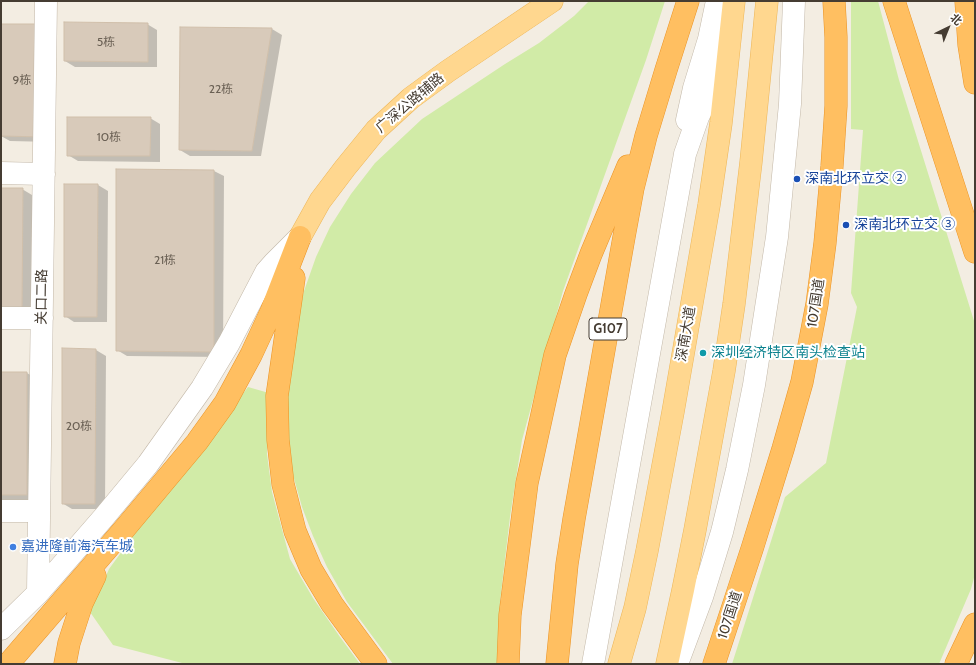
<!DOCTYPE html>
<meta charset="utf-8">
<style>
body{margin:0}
#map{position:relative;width:976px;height:665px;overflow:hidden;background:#f3ede2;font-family:Cabin,"Noto Sans SC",sans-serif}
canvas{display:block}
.frame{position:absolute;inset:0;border:2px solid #453c32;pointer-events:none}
.north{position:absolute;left:928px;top:8px;width:40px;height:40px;-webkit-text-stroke:3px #fff;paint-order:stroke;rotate:43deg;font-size:11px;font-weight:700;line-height:16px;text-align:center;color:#453c32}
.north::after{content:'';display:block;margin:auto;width:14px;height:18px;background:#453c32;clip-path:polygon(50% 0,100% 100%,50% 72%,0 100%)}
</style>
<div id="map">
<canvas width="976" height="665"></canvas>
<div class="frame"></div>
<div class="north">北</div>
</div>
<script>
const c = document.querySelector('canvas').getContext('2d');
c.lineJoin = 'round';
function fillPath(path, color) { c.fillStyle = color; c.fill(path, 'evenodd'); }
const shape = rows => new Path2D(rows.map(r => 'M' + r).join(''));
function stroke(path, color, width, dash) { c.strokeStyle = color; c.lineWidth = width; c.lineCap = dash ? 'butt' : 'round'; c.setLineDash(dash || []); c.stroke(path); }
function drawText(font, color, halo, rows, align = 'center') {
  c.font = font + ' Cabin,"Noto Sans SC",sans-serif'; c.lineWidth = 4; c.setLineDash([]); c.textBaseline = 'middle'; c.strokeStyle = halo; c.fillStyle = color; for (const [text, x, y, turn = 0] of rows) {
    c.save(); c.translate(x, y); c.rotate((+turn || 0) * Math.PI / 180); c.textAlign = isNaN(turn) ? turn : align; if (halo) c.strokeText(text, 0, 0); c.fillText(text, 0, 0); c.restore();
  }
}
fillPath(shape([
 [589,1,665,1,646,60,563,291,522,440,510,517,500,602,498,664,393,664,347,602,327,567,313,536,302,507,293,475,288,443,288,381,297,321,304,291,316,257,330,227,351,194,375,163,422,119,505,64,539,43,574,16],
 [851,1,878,1,899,80,975,324,975,574,971,589,939,664,732,664,785,497,826,463,857,307,851,293,863,130,851,129],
 [248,387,269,393,267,454,272,492,290,559,313,598,340,637,360,664,186,664,113,645,90,612,109,569,147,517,181,475]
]), '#d1eba7');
fillPath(shape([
 [147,24,157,30,157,67,75,67,65,61],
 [1,25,52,142,10,141,1,136],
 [181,28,272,29,282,35,261,156,190,156,180,150],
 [150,118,160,124,160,162,78,161,68,155],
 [117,170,214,171,224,176,223,357,127,356,117,350],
 [98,185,108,191,107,322,74,322,65,316],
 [1,189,22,189,32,195,32,318,1,318],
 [96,350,106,356,105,509,72,509,62,503],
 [1,373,27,373,37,379,36,501,1,500]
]), '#0003');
const building = shape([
 [64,22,148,23,148,62,64,61,64,22],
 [1,24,43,24,42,137,1,136,1,24],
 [180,27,272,28,252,151,179,150,180,27],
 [67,117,151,117,150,156,67,156,67,117],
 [116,169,214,170,214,352,116,351,116,169],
 [64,184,98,184,97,317,64,317,64,184],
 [1,188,23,188,22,313,1,313,1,188],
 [62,348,96,349,95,504,62,504,62,348],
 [1,372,27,372,27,495,1,495,1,372]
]);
fillPath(building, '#d8caba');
stroke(building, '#d0bfaa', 1);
const minor = shape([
 [687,120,694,88,709,39,717,1],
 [1,173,44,174],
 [1,318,42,318],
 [1,511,39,511],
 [38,593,46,1],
 [1,629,38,593,104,517,148,464,202,388,229,343,266,272,274,263,300,237],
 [593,664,685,154,698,117,709,94,725,51],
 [677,664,702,597,722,532,737,470,754,385,777,237,790,104,794,1]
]);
const major = shape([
 [300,237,320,201,345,168,376,130,411,98,448,71,552,1],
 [619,664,635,608,647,551,673,412,709,205,721,123,734,1],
 [667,664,683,590,695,530,724,371,734,304,751,162,767,1]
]);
const highway = shape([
 [894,1,975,252],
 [966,1,969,45,975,83],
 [294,278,277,396,278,440,283,484,295,531,311,569,332,604,376,664],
 [8,664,126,527,197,442,225,403,251,355,271,312,300,237],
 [65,664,69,643,82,603,95,576],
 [508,664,510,615,527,483,555,355,576,294,591,254,628,166],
 [557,664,567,564,574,519,624,237,633,188,646,136,666,70,688,1],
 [714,664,752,549,783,449,802,382,817,304,825,243,832,166,836,106,836,37,834,1],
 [956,664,975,624]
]);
stroke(minor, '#c2b7a7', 23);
stroke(major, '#edb556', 23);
stroke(highway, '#ea9325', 23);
stroke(minor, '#fff', 22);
stroke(major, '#ffd78f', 22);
stroke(highway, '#ffbf61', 22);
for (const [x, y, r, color] of [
 [797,179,4,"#1a4fb4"],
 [846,225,4,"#1a4fb4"],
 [703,353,4,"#0f9aa8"],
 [13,547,4,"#3f7fe0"]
]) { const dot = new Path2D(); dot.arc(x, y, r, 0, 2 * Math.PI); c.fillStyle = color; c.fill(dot); stroke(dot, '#fff', 1.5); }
drawText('12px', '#6a6054', null, [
 ["5栋",106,42],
 ["9栋",22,80],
 ["22栋",221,89],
 ["10栋",109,137],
 ["21栋",165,260],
 ["20栋",79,426]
]);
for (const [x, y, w] of [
 [608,329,38]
]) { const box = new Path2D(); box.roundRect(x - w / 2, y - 11, w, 22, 3); c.fillStyle = '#fff'; c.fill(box); stroke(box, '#453c32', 1); }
drawText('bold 13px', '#453c32', null, [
 ["G107",608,329]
]);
drawText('14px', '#453c32', '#fff', [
 ["广深公路辅路",410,103,-40],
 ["关口二路",42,297,-89],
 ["107国道",816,303,-81],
 ["深南大道",686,334,-80],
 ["107国道",730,615,-72]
]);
drawText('14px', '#164399', '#fff', [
 ["深南北环立交 ②",805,179],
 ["深南北环立交 ③",854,225]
], 'left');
drawText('14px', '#0d838f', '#fff', [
 ["深圳经济特区南头检查站",711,353]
], 'left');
drawText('14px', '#366cbe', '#fff', [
 ["嘉进隆前海汽车城",21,547]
], 'left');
</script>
